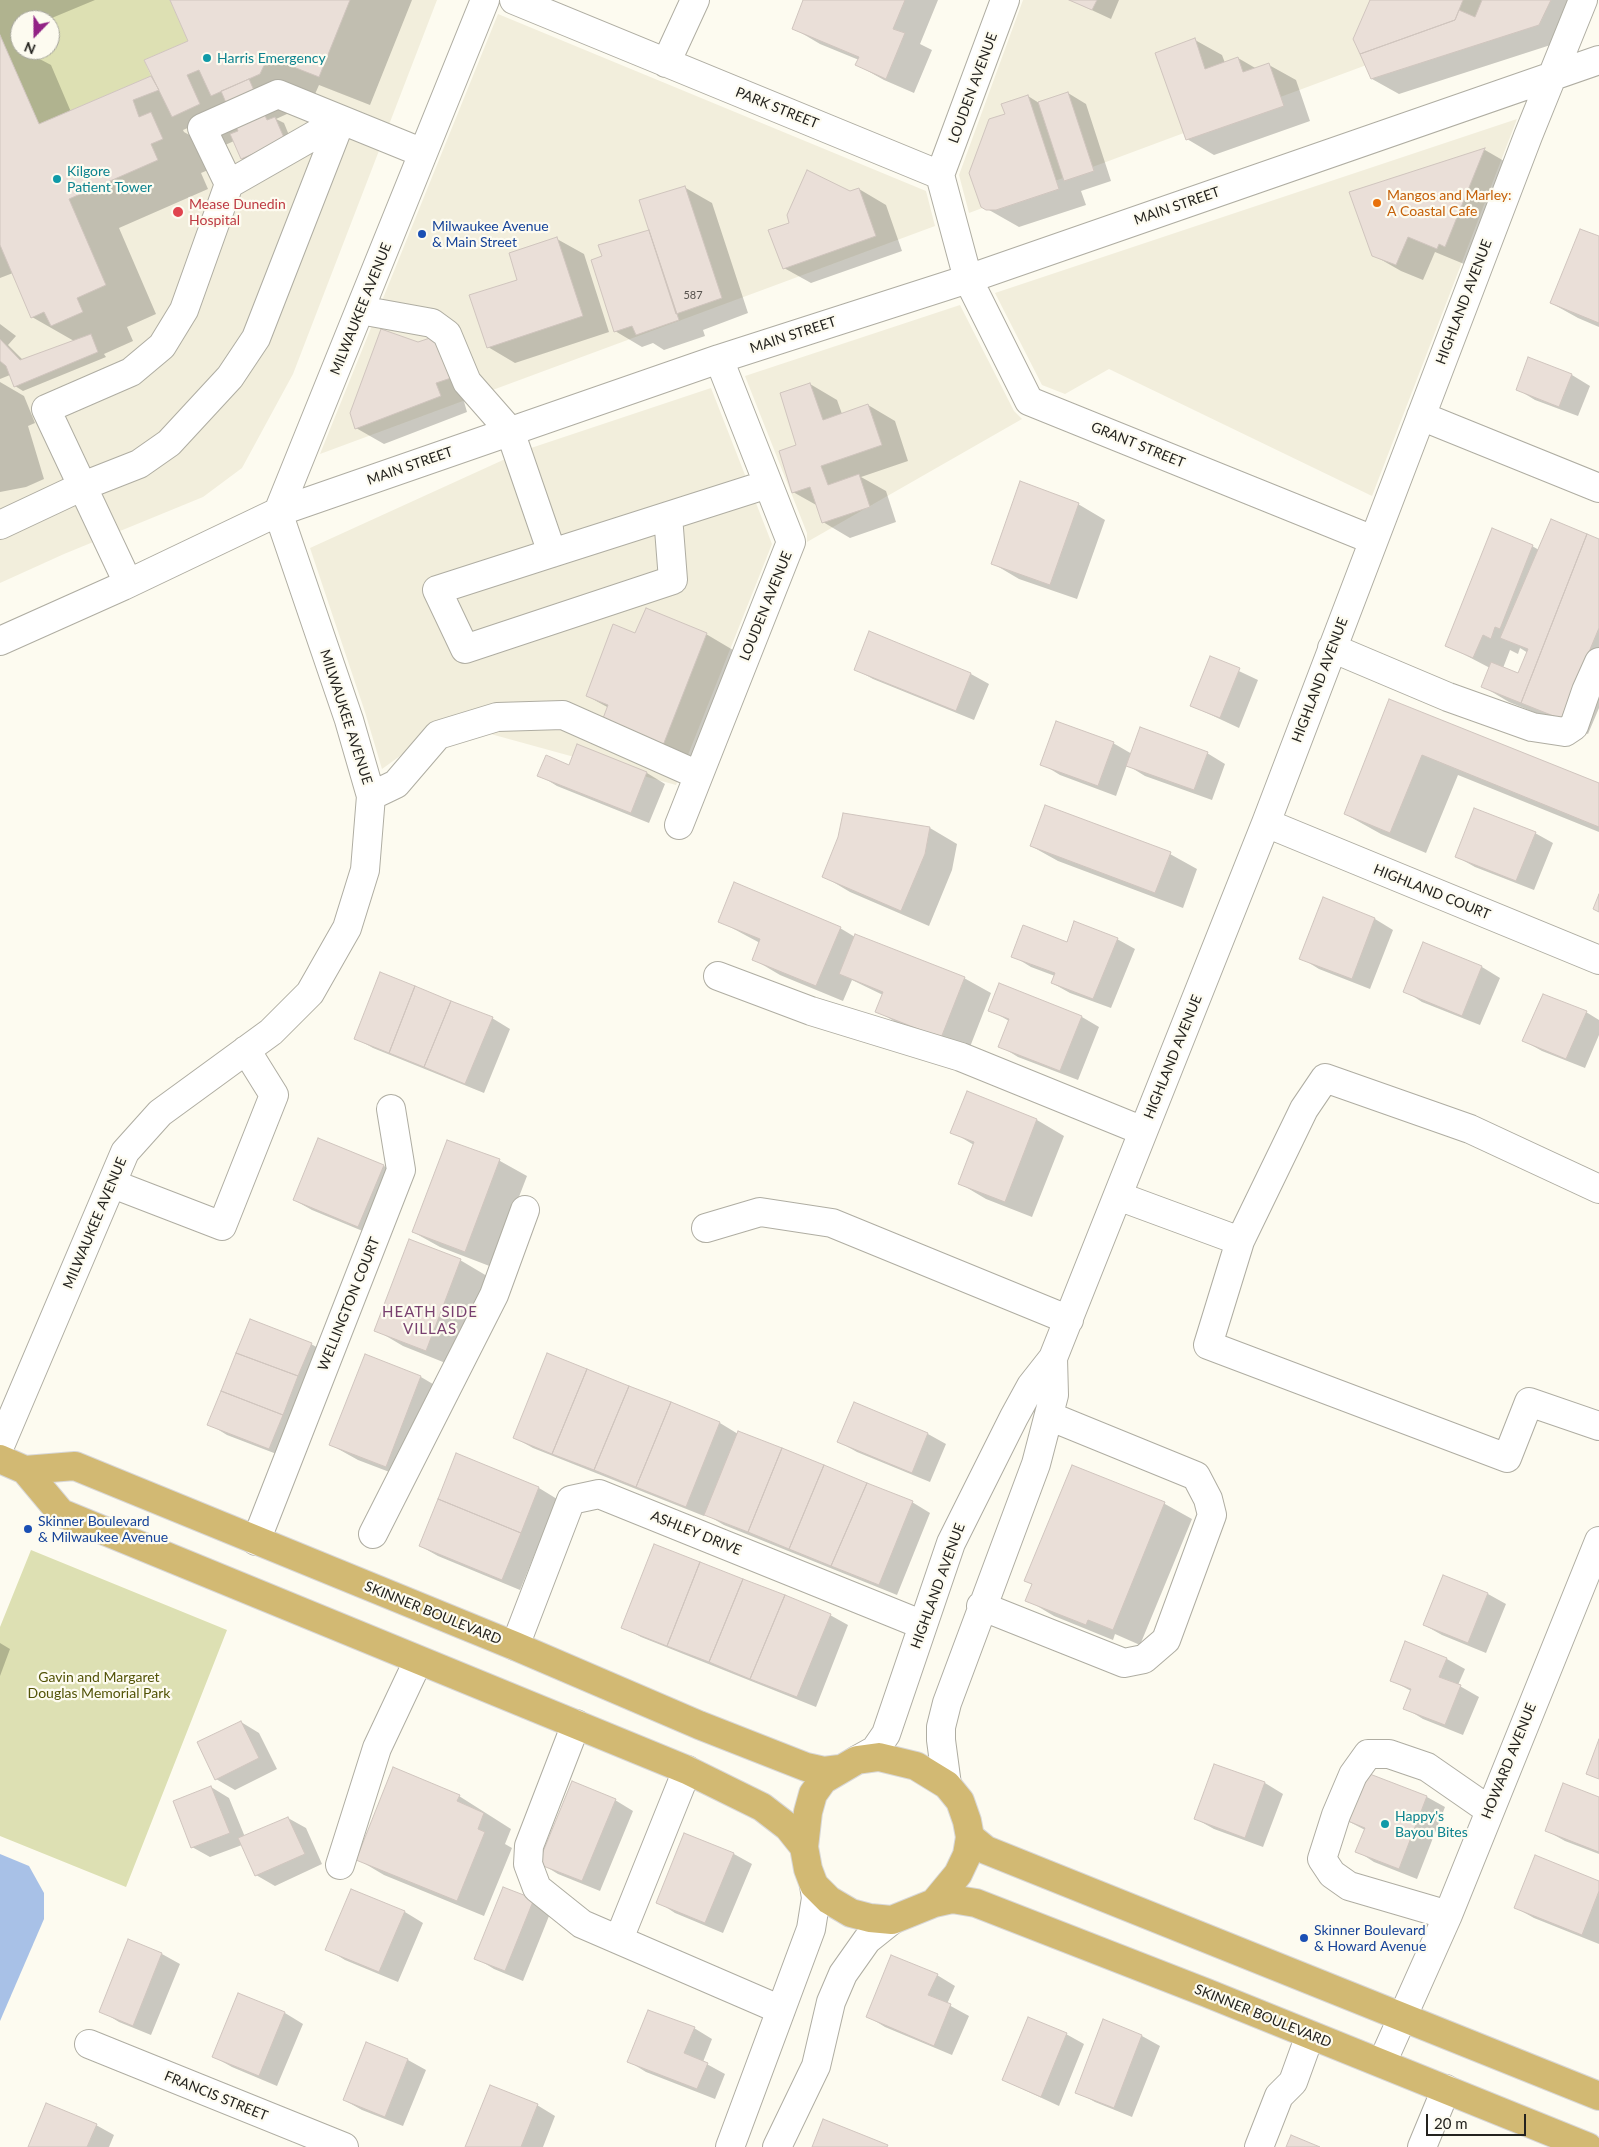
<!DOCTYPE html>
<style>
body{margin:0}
#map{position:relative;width:1599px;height:2147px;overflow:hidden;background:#fdfbf0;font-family:Lato,sans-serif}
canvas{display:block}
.north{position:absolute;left:10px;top:10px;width:50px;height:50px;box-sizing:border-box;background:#fdfbf0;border:1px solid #a6a59c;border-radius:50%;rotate:202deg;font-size:14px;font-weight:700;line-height:20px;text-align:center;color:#24231f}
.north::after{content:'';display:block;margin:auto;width:18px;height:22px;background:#922385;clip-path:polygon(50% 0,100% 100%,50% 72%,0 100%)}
.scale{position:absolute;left:1426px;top:2114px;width:100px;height:22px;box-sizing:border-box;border:2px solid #24231f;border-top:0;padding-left:6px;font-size:15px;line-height:18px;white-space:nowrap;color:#24231f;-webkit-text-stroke:4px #fdfbf0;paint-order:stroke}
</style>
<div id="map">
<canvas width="1599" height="2147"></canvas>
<div class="north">N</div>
<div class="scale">20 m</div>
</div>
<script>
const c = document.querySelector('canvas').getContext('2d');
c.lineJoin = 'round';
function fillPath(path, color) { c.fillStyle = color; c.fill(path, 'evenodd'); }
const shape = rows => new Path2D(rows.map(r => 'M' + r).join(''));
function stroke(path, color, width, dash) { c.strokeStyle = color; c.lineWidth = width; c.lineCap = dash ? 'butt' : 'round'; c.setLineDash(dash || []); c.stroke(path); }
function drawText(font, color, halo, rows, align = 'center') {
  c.font = font + ' Lato,sans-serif'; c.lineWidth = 4.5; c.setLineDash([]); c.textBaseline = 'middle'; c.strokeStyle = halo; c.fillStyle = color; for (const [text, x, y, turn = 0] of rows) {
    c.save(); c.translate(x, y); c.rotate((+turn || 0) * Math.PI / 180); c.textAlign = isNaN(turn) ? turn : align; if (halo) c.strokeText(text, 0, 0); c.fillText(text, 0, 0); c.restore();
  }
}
fillPath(shape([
 [0,0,437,0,293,374,242,468,203,497,64,554,0,583],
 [20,20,50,20,50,50,20,50],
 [1023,0,1541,0,969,213,959,175],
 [498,14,926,191,935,226,320,454],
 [1517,119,1372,496,1109,369,1065,394,1042,385,995,293],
 [960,305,1014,411,1022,419,807,542,807,533,745,376],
 [711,388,772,544,676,785,447,722,382,769,365,712,310,548,525,450]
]), '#f2eedc');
fillPath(shape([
 [0,0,170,0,188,41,144,60,151,76,39,124,0,35],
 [20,20,50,20,50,50,20,50],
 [31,1550,227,1630,126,1887,0,1836,0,1627]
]), '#dde0b3');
fillPath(shape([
 [0,1854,29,1866,44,1893,44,1919,0,2021]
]), '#a8c1e7');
fillPath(shape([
 [0,0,95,0,47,20,20,20,20,50,32,50,34,56,51,65,71,112,153,76,190,42,172,0,412,0,370,105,319,85,311,103,276,119,284,123,293,145,250,164,242,159,234,141,223,146,190,127,183,130,184,132,202,142,213,168,201,173,208,189,119,228,156,314,127,327,133,341,104,354,106,357,23,391,15,386,10,375,0,379,0,324,16,336,8,345,23,360,74,341,32,317,13,273,0,278],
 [805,0,938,0,920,44,932,50,914,93,884,80,857,65,859,60,820,44,793,28],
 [1070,0,1119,0,1111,19],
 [1371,0,1586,0,1566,40,1399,94,1372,79],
 [1195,40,1222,55,1225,63,1238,58,1257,69,1269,65,1296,80,1310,121,1214,155,1187,139],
 [1068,93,1086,104,1111,181,1081,191,1086,205,1019,227,982,206,1006,115,1028,96,1039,103],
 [1485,150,1511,165,1472,261,1466,259,1464,264,1435,252,1423,280,1401,271,1373,255,1351,192],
 [684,187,712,203,748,313,703,330,705,336,664,350,653,343,642,347,615,331,603,257,651,231],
 [859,189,886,205,902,251,811,283,784,268,791,224],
 [1599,238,1599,327,1578,318,1551,303],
 [557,239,584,254,609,332,515,363,488,347,519,280],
 [418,344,478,393,463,398,467,412,384,444,356,428],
 [1529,359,1572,375,1590,386,1578,416,1535,400,1517,389],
 [0,382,24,396,35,423,28,426,44,479,26,487,0,492],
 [810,384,837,400,842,414,868,405,895,421,908,461,861,477,886,491,896,522,850,538,823,522,818,506,793,492],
 [1078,504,1105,520,1077,599,1019,579,992,563],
 [1599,540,1599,708,1588,734,1509,702,1482,686,1490,668,1446,645,1532,546,1539,550],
 [1520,648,1528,653,1519,675,1503,668,1510,650,1518,654],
 [870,633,971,674,989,684,974,720,873,679,855,669],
 [706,634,733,650,687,768,609,708,587,696,636,635],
 [1211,658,1258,680,1239,728,1192,706],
 [1390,701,1599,784,1599,832,1458,775,1426,853,1381,834,1345,814],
 [1113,743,1132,754,1207,753,1225,764,1212,800,1145,776,1127,765,1116,796,1060,775,1042,764],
 [578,745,647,773,665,784,649,823,557,786,539,775,569,767],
 [844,814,930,828,957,844,952,870,929,926,850,892,823,876,839,837],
 [1535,833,1553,843,1534,890,1475,867,1457,857],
 [1031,846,1170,854,1197,869,1183,908,1058,861],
 [1324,899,1375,919,1393,930,1370,989,1319,969,1301,958],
 [719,921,840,928,855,937,964,978,991,993,968,1052,904,1027,877,1011,883,995,852,980,843,1001,780,975,753,959,760,943],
 [1117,939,1135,949,1111,1008,1070,993,1052,983,1055,976,1031,967,1013,956],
 [1424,944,1482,967,1500,978,1480,1025,1422,1002,1405,991],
 [990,1010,1082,1017,1099,1027,1078,1080,1018,1057,1000,1046,1009,1021],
 [1586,1012,1599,1020,1599,1035,1585,1068,1542,1051,1524,1041],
 [492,1018,510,1029,484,1093,373,1048,355,1038],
 [967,1092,1037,1120,1064,1136,1032,1217,986,1199,959,1183,974,1145,952,1132],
 [319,1140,384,1166,402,1176,377,1237,312,1210,294,1200],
 [447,1141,500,1161,527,1176,492,1267,440,1247,413,1232],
 [410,1241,460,1260,487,1276,453,1366,403,1346,376,1330],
 [311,1344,329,1354,287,1458,227,1435,209,1424],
 [366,1355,421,1377,448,1393,413,1481,358,1460,331,1445],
 [854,1403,928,1434,946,1444,930,1482,857,1452,839,1442],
 [720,1423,738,1434,912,1502,930,1513,897,1595,724,1525,705,1514,704,1516,533,1448,515,1438],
 [457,1455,539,1488,557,1499,520,1590,438,1556,420,1546],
 [1073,1466,1165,1504,1192,1519,1140,1645,1115,1634,1113,1640,1054,1616,1027,1600,1033,1585,1026,1581],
 [1444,1576,1488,1594,1506,1604,1486,1653,1442,1635,1424,1625],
 [830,1615,848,1625,816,1707,641,1637,623,1627],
 [1406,1642,1447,1659,1465,1669,1458,1685,1479,1697,1463,1735,1423,1719,1405,1708,1411,1691,1391,1680],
 [0,1643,10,1649,0,1676],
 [241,1722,259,1733,277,1769,235,1790,216,1779],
 [1265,1783,1283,1794,1263,1847,1214,1829,1196,1819],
 [211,1787,229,1798,245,1837,288,1818,306,1828,322,1864,275,1886,256,1875,242,1845,210,1857,192,1847],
 [459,1796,511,1829,505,1844,512,1848,484,1916,384,1875,357,1859],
 [1427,1797,1445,1807,1417,1879,1374,1862,1357,1851,1365,1830,1344,1819],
 [1599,1798,1599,1854,1565,1841,1547,1831],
 [615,1800,633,1811,600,1891,558,1874,540,1863],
 [685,1834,734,1854,752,1864,723,1933,675,1913,658,1902],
 [1599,1882,1599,1944,1534,1918,1516,1908],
 [504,1888,551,1911,523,1981,494,1969,476,1958],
 [352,1890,405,1912,423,1923,398,1982,345,1960,327,1949],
 [129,1941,162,1954,180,1964,151,2035,119,2022,101,2011],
 [937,1975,955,1986,947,2004,969,2016,952,2055,885,2027,867,2016],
 [239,1995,285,2013,303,2024,277,2086,232,2067,214,2057],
 [1104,2021,1142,2036,1160,2046,1132,2117,1095,2102,1077,2092],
 [694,2028,712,2039,703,2062,725,2074,715,2099,646,2072,628,2061],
 [1066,2034,1084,2044,1059,2106,1003,2080],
 [367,2043,408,2060,426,2070,403,2126,362,2110,344,2100],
 [537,2105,555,2116,543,2147,466,2147],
 [96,2125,114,2135,109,2147,29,2147]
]), '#0003');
const building = shape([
 [170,0,350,0,319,77,268,57,260,74,211,96,199,70,187,75,200,104,172,117,144,60,188,41,170,0],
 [803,0,905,0,893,29,905,33,886,79,855,65,859,57,792,29,803,0],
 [1069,0,1097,0,1092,10,1069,0],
 [1370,0,1463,0,1455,20,1360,54,1353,39,1370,0],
 [1482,0,1551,0,1539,25,1371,79,1360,54,1455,20,1459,10,1475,17,1482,0],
 [0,35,39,124,151,76,159,90,133,100,139,117,151,112,163,139,151,144,158,160,69,199,106,285,77,298,83,312,51,326,44,312,31,318,0,245,0,35],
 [1195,38,1205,69,1238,57,1243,72,1269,63,1284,106,1186,140,1155,53,1195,38],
 [249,79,267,120,275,117,285,140,241,159,230,134,238,131,221,91,249,79],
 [1068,92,1094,171,1064,181,1038,102,1068,92],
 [1028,95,1059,189,996,210,986,210,981,207,969,173,989,119,1005,114,1001,104,1028,95],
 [1485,148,1445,247,1439,244,1437,249,1408,237,1396,265,1372,256,1349,192,1485,148],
 [807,170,850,191,859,188,876,236,783,269,768,230,789,223,787,215,807,170],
 [685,186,722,298,676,314,639,200,685,186],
 [1580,229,1599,236,1599,323,1550,303,1580,229],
 [649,230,679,320,636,335,632,326,614,332,591,260,602,256,598,245,649,230],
 [557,237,583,316,487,348,469,295,517,280,509,253,557,237],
 [381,329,418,342,436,336,451,378,436,383,441,396,355,429,350,413,381,329],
 [91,334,98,352,14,387,6,366,0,361,0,339,20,360,91,334],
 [1528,357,1572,374,1559,407,1516,390,1528,357],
 [810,383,823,420,868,404,882,445,821,466,828,485,859,474,870,507,822,523,810,487,792,493,779,451,796,445,780,393,810,383],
 [1020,481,1079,503,1050,585,991,564,1020,481],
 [1551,519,1587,534,1521,703,1481,687,1491,662,1518,673,1528,649,1500,638,1551,519],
 [1492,528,1533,545,1500,629,1495,627,1491,639,1483,635,1473,658,1445,646,1492,528],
 [1587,534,1599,539,1599,628,1561,719,1521,703,1587,534],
 [646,608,707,633,660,753,599,729,608,705,586,696,613,624,635,633,646,608],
 [869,631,971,673,956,711,854,670,869,631],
 [1210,656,1240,668,1220,718,1190,706,1210,656],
 [1389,699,1599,783,1599,827,1422,755,1390,833,1344,814,1389,699],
 [1056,721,1114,742,1098,786,1040,765,1056,721],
 [1140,727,1208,752,1194,790,1126,766,1140,727],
 [577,744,647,772,631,813,537,776,546,755,569,765,577,744],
 [1045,805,1171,852,1155,893,1030,846,1045,805],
 [1474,808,1536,832,1516,881,1455,857,1474,808],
 [843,813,930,827,925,854,901,911,822,877,838,837,843,813],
 [734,882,841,927,816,986,752,960,760,939,718,922,734,882],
 [1599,894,1599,912,1593,909,1599,894],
 [1323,897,1375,918,1352,979,1299,959,1323,897],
 [1074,921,1118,938,1093,999,1051,983,1055,973,1011,957,1023,925,1067,942,1074,921],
 [855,934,965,977,941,1038,875,1012,883,992,839,974,855,934],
 [1423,942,1482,966,1462,1016,1403,992,1423,942],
 [380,972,415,986,389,1053,354,1039,380,972],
 [999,983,1082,1016,1060,1071,998,1047,1009,1019,988,1011,999,983],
 [415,986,451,1001,424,1067,389,1053,415,986],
 [1543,994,1587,1011,1566,1059,1522,1041,1543,994],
 [451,1001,493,1017,465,1084,424,1067,451,1001],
 [967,1091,1037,1119,1005,1202,958,1184,974,1142,950,1133,967,1091],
 [318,1138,384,1165,358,1227,293,1200,318,1138],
 [447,1140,500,1159,465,1252,412,1232,447,1140],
 [409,1239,461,1259,426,1351,374,1331,409,1239],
 [250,1319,312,1343,298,1376,236,1353,250,1319],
 [236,1353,298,1376,283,1415,221,1391,236,1353],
 [547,1353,587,1369,552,1454,513,1438,547,1353],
 [365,1354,421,1376,386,1467,329,1445,365,1354],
 [587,1369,629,1386,594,1470,552,1454,587,1369],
 [629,1386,671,1402,636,1487,594,1470,629,1386],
 [221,1391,283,1415,269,1449,207,1425,221,1391],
 [671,1402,720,1422,686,1507,636,1487,671,1402],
 [854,1402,928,1433,912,1473,837,1442,854,1402],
 [738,1431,782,1448,748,1532,704,1515,738,1431],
 [782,1448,824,1465,789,1549,748,1532,782,1448],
 [456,1453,539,1487,521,1533,438,1499,456,1453],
 [824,1465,867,1483,831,1566,789,1549,824,1465],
 [1072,1465,1165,1502,1113,1630,1088,1620,1086,1625,1025,1601,1032,1584,1024,1581,1072,1465],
 [867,1483,913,1501,879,1585,831,1566,867,1483],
 [438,1499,521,1533,502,1580,419,1546,438,1499],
 [654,1544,700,1562,667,1646,621,1628,654,1544],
 [700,1562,743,1579,709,1662,667,1646,700,1562],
 [1443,1575,1488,1593,1468,1643,1423,1625,1443,1575],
 [743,1579,785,1595,750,1679,709,1662,743,1579],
 [785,1595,831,1614,797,1697,750,1679,785,1595],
 [1405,1641,1447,1658,1439,1677,1461,1685,1445,1725,1403,1709,1411,1689,1390,1681,1405,1641],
 [241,1721,259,1758,215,1780,197,1742,241,1721],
 [1599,1739,1599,1779,1586,1774,1599,1739],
 [1214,1764,1265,1782,1245,1838,1194,1819,1214,1764],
 [393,1767,460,1795,457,1801,484,1813,478,1829,485,1832,457,1901,356,1860,393,1767],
 [1362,1771,1427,1796,1399,1869,1355,1852,1365,1828,1343,1819,1362,1771],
 [572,1781,616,1799,582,1881,538,1864,572,1781],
 [1563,1783,1599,1797,1599,1852,1545,1831,1563,1783],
 [211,1786,230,1833,191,1848,173,1801,211,1786],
 [288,1817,305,1854,255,1876,238,1838,288,1817],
 [684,1833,734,1853,705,1923,656,1903,684,1833],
 [1535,1855,1599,1881,1599,1891,1582,1935,1514,1908,1535,1855],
 [503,1887,534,1899,505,1971,474,1959,503,1887],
 [351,1889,405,1911,379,1972,325,1950,351,1889],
 [128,1939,162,1953,133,2026,99,2012,128,1939],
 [891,1955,938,1974,928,1995,951,2004,934,2046,866,2017,891,1955],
 [238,1993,285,2012,259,2076,212,2057,238,1993],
 [648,2010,695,2027,684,2053,708,2063,697,2089,627,2062,648,2010],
 [1028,2017,1067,2033,1041,2097,1002,2080,1028,2017],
 [1103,2019,1142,2035,1114,2108,1075,2093,1103,2019],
 [366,2042,408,2059,385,2117,343,2100,366,2042],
 [490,2085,538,2104,521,2147,465,2147,490,2085],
 [46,2103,97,2124,87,2147,28,2147,46,2103],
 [823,2119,888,2145,887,2147,812,2147,823,2119],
 [1291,2135,1320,2147,1286,2147,1291,2135]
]);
fillPath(building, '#eadfd8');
stroke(building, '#d0c5be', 1);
const minor = shape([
 [514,0,940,175,968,279,1029,401,1373,540],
 [666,63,695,0],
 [940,175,1005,0],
 [229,184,341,120],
 [360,310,432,323,447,334,467,382,510,431,552,553],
 [1421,416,1599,488],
 [668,516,673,580,465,649,437,590,552,553,768,484],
 [0,525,83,486,139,464,169,443,230,377,256,338,341,120],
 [128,583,46,409,131,372,162,346,184,310,229,184,202,128,278,94,423,153],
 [0,641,123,586,278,512,719,359,968,279,1599,60],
 [1332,648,1448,697,1532,727,1565,732,1574,726,1586,691,1599,662],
 [371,796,396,784,438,735,497,717,563,715,698,775],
 [1266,823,1599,960],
 [679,825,791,542,719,359],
 [718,976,811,1011,961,1057,1143,1131],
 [113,1184,222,1226,274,1095,246,1050],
 [1118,1196,1240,1241,1208,1345,1507,1458,1529,1402,1599,1426],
 [706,1228,760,1212,832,1223,1069,1320],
 [1240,1241,1304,1109,1325,1078,1470,1129,1599,1189],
 [0,1446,125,1152,160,1113,271,1032,310,993,347,928,365,870,371,796,349,720,278,512,485,0],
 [373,1534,494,1295,525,1210],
 [256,1541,401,1170,391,1109],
 [981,1606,1124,1663,1144,1659,1166,1640,1212,1515,1208,1499,1196,1476,1049,1416],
 [515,1646,571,1500,599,1494,923,1625],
 [576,1724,529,1846,528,1864,537,1888,582,1924,781,2010],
 [857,1760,875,1750,886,1734,951,1543,1014,1417,1031,1386,1053,1358,1266,823,1528,136,1583,0],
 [947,1785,941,1740,941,1727,947,1703,1036,1464,1054,1395,1053,1358],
 [340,1865,377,1748,418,1661],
 [1448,1915,1349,1886,1332,1874,1322,1859,1336,1815,1353,1775,1368,1754,1389,1754,1427,1767,1489,1810],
 [619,1939,687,1770],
 [89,2044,344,2147],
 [1382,2063,1448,1915,1599,1541],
 [730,2147,811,1929,816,1898,814,1885],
 [777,2147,816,2066,831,2002,843,1974,867,1940,892,1920],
 [1259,2147,1279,2096,1293,2082,1310,2035],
 [1422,2147,1446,2089]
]);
const major = shape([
 [0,1459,25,1470,61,1513,687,1770,762,1807,788,1827,804,1847],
 [25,1470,75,1466,515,1646,699,1725,806,1767,824,1771,840,1769],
 [970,1837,986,1850,1599,2096],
 [934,1903,958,1874,967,1855,970,1837,967,1821,960,1801,947,1785,916,1766,879,1757,857,1760,823,1780,813,1794,808,1812,804,1847,808,1869,814,1885,829,1900,851,1913,870,1918,892,1920,934,1903,952,1899,976,1903,1207,1993,1588,2147]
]);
stroke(minor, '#afada2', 30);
stroke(major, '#d8d7d7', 30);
stroke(minor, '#fff', 28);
stroke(major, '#d2b973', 28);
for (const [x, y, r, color] of [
 [207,58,5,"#0f9aa8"],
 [57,179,5,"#0f9aa8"],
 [1377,203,5,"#e8710a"],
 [178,212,6,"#e0444e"],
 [422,234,5,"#1a4fb4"],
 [28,1529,5,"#1a4fb4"],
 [1385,1824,5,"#0f9aa8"],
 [1304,1938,5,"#1a4fb4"]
]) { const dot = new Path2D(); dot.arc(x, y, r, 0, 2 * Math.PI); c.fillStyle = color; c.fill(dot); stroke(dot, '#fdfbf0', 2); }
drawText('11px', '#56524d', null, [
 ["587",693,295]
]);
drawText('14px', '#0d838f', '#fdfbf0', [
 ["Harris Emergency",217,58],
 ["Kilgore",67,171],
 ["Patient Tower",67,187],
 ["Happy's",1395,1816],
 ["Bayou Bites",1395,1832]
], 'left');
drawText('14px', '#24231f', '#fdfbf0', [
 ["LOUDEN AVENUE",973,88,-70],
 ["PARK STREET",777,108,22],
 ["MAIN STREET",1177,206,-19],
 ["HIGHLAND AVENUE",1464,302,-69],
 ["MILWAUKEE AVENUE",361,309,-68],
 ["MAIN STREET",793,335,-18],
 ["GRANT STREET",1138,445,22],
 ["MAIN STREET",410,466,-19],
 ["LOUDEN AVENUE",766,606,-68],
 ["HIGHLAND AVENUE",1320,680,-69],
 ["MILWAUKEE AVENUE",346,717,72],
 ["HIGHLAND COURT",1432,892,22],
 ["HIGHLAND AVENUE",1173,1057,-68],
 ["MILWAUKEE AVENUE",95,1223,-67],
 ["WELLINGTON COURT",349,1304,-68],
 ["ASHLEY DRIVE",696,1533,22],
 ["HIGHLAND AVENUE",938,1586,-70],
 ["SKINNER BOULEVARD",433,1613,22],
 ["HOWARD AVENUE",1509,1761,-68],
 ["SKINNER BOULEVARD",1263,2016,22],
 ["FRANCIS STREET",216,2096,22]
]);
drawText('14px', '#c56008', '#fdfbf0', [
 ["Mangos and Marley:",1387,195],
 ["A Coastal Cafe",1387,211]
], 'left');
drawText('14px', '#be3a42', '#fdfbf0', [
 ["Mease Dunedin",189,204],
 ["Hospital",189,220]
], 'left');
drawText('14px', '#164399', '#fdfbf0', [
 ["Milwaukee Avenue",432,226],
 ["& Main Street",432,242],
 ["Skinner Boulevard",38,1521],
 ["& Milwaukee Avenue",38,1537],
 ["Skinner Boulevard",1314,1930],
 ["& Howard Avenue",1314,1946]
], 'left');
drawText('14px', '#525307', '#fdfbf0', [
 ["Gavin and Margaret",99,1677],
 ["Douglas Memorial Park",99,1693]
]);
c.letterSpacing = '1px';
drawText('15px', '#78406f', '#fdfbf0', [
 ["HEATH SIDE",430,1312],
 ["VILLAS",430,1329]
]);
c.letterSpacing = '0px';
</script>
